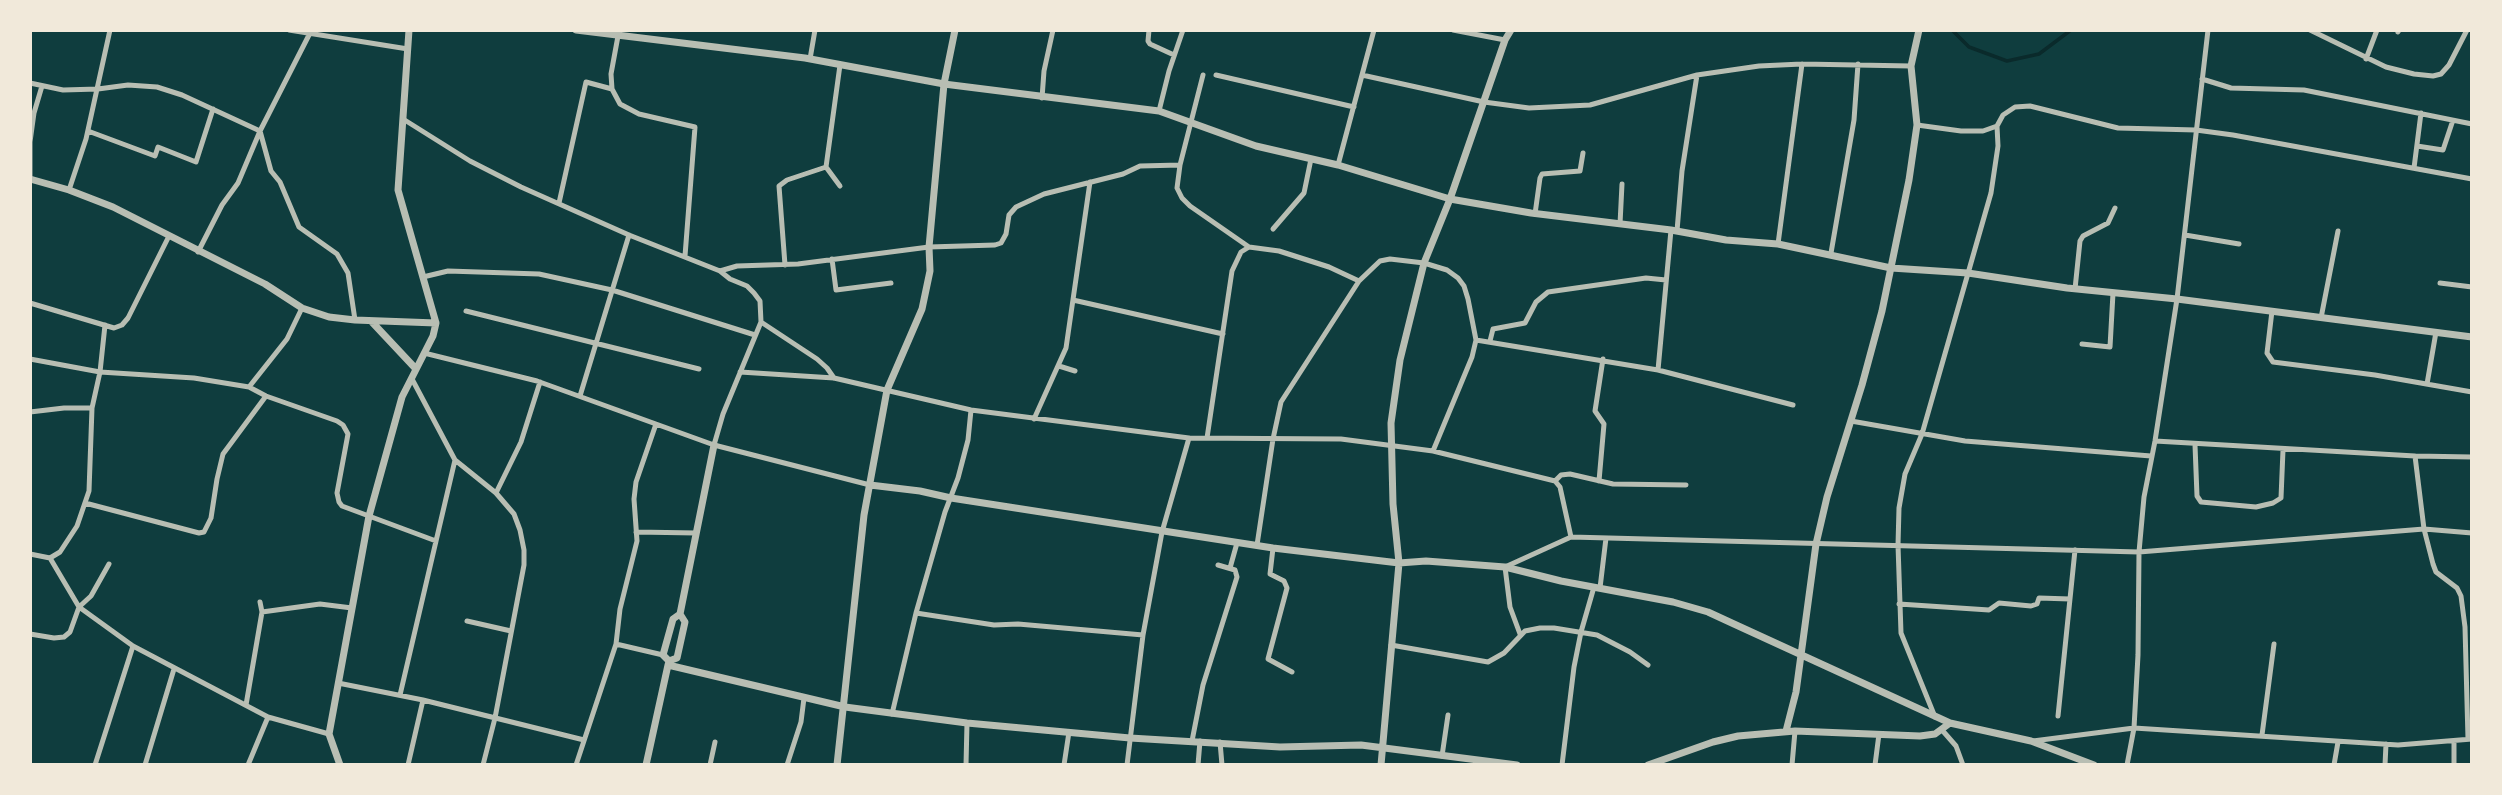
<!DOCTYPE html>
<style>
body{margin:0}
#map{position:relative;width:2502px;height:795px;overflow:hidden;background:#0f3d3e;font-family:Mulish,sans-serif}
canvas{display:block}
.frame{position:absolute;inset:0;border:32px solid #f1e9da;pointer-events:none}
</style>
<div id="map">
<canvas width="2502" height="795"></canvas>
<div class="frame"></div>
</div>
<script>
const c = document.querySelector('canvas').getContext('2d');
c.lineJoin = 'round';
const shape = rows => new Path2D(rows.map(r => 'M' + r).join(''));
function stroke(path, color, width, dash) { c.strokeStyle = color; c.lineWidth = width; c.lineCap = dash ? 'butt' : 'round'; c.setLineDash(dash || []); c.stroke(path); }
stroke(shape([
 [1952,30,1969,47,2007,61,2039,54,2071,30]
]), '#0a2a2b', 3.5);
stroke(shape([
 [289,30,408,49],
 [1149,30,1148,41,1150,44,1174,55],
 [1453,30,1505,40],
 [2310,30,2386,67,2414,74,2433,76,2441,74,2449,65,2467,30],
 [2398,32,2399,30],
 [618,36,611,74,612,89,620,104,639,114,695,127,685,256],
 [810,59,815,30],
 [2366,59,2377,30],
 [1203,75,1180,165,1177,188,1182,198,1190,206,1249,247],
 [1216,75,1354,107],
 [1362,75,1484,102,1529,108,1590,105,1697,75,1759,66,1802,64,1911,66],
 [2202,79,2231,88,2304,90,2472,124],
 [30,83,63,90,98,89,128,85,157,87,182,95,260,131,271,171,280,182,299,227,337,254,348,273,355,320],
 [1042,98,1044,71,1053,30],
 [1159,111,1169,71,1183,30],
 [403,119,470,161,521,187,629,235,720,271,737,266,798,264,929,247,995,245,1001,243,1006,234,1009,215,1016,207,1044,194,1123,174,1140,166,1180,165],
 [1917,125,1961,131,1983,131,1997,126,2003,115,2015,107,2030,106,2118,128,2196,130,2233,135,2472,179],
 [88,131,155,156,158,147,196,162,213,109],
 [2417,146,2443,150,2453,120],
 [1338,165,1374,30],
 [826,167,840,186],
 [2414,168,2421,113],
 [30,179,30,142,34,113,42,86],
 [69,190,86,139,110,30],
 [559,203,586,82,612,89],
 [1535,214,1540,178,1542,174,1580,171,1583,153],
 [1620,224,1622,184],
 [1273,229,1304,193,1311,159],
 [1677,231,1682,171,1697,75],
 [2185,235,2239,244],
 [1778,244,1802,64],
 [198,252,222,205,238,183,260,131,309,35],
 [1831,253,1854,120,1858,64],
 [832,259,836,290,891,283],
 [785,265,779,186,787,180,826,167,840,65],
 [423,277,448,271,539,274,612,290,755,335],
 [2440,283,2472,287],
 [2075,289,2080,241,2083,236,2108,223,2115,208],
 [1073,300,1223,334],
 [30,303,114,328,122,325,128,318,169,236],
 [466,311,699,369],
 [2272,311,2267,353,2273,362,2375,375,2472,392],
 [2321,318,2338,231],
 [761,322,817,359,827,368,834,378],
 [1476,340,1658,370,1793,405],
 [1490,341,1493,329,1525,323,1536,302,1548,292,1646,278,1666,280],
 [2082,344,2110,347,2113,293],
 [424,353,537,381,714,445,870,485],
 [30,359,100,372,194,378,249,387,266,396,337,421,343,425,348,434,337,493,339,502,342,506,436,541],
 [1059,366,1075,371],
 [1658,370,1671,230],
 [740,372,834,378,971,410,1189,438,1341,439,1433,451,1555,481,1560,487,1571,537],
 [2427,384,2436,332],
 [249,387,287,339,302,308],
 [580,396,629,235],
 [30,412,64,408,92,408],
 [1034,419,1066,348,1090,182],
 [1851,421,1965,441,2151,456],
 [1207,438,1232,271,1241,252,1249,247,1279,251,1329,267,1359,281],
 [2155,441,2415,456,2472,457],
 [714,445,723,414,761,322,760,301,754,293,747,286,730,279,720,271],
 [2195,445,2197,496,2201,502,2256,507,2273,503,2281,498,2283,450],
 [2415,456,2424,529,2433,564,2436,572,2457,588,2461,596,2465,627,2468,739],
 [455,460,496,493,514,514,520,530,524,550,524,565,495,718,483,765],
 [1555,481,1561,475,1570,474,1613,484,1686,485],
 [1599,481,1604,424,1595,411,1603,359],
 [496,493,521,442,540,382],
 [85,503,199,533,204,532,211,518,217,479,223,454,266,396],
 [636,532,696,533],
 [1257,545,1273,439,1281,402,1359,281,1380,261,1390,259,1424,263,1447,270,1458,278,1464,286,1468,299,1476,340,1472,357,1433,451],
 [1273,548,1270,574,1284,581,1287,588,1268,659,1292,672],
 [30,554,50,558,79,607,133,646,268,717,329,734],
 [50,558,60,552,77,526,89,491,92,408,100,372,105,325],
 [1230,568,1237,543],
 [1600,588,1606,538],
 [260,602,262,612,320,604,352,608],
 [1899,604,1989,610,1999,603,2031,606,2037,604,2039,598,2070,599],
 [916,613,994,625,1018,624,1143,635],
 [467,621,511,631],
 [30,634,54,638,64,637,70,632,79,607,91,596,109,564],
 [1520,634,1510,607,1505,567,1571,537,2139,552,2424,529,2472,533],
 [616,644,663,655],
 [1391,645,1488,662,1504,653,1525,631,1540,628,1554,628,1597,635,1630,652,1648,665],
 [338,683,423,700,584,740],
 [400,695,455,460,412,379],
 [246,705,262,612],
 [892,714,916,613,945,512,958,478,968,440,971,410],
 [2058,716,2075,550],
 [1935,717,1901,633,1898,545,1899,508,1905,474,1922,434,1991,193,1998,146,1997,126],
 [1942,730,1956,746,1963,765],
 [2262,735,2274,644],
 [1192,741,1203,685,1237,577,1235,570,1218,565],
 [2033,741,2134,728,2398,745,2472,739],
 [2454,741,2454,765],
 [1220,742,1222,765],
 [1442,756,1448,715],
 [95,765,133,646],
 [145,765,174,669],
 [248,765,268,717],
 [408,765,423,700],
 [576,765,616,644,620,609,637,541,634,499,636,482,656,424],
 [710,765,715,742],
 [787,765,801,722,804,698],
 [966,765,967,723],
 [1064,765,1069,732],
 [1127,765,1143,635,1162,532,1189,438],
 [1198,765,1200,741],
 [1562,765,1574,667,1581,632,1594,587],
 [1792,765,1795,731],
 [1875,765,1879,734],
 [2127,765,2134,728,2138,655,2139,552,2144,497,2155,441,2177,299,2208,30],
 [2334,765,2338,742],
 [2385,765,2386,744]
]), '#b8beb3', 5);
stroke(shape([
 [576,30,805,58,944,84,1159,111,1256,146,1338,165,1450,199,1531,213,1671,230,1726,240,1778,244,1891,268,1968,273,2067,288,2177,299,2472,337],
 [30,179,69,190,113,207,265,284,302,308,329,317,355,320,436,323],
 [371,321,416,369],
 [870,485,920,491,951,498,1273,548,1399,563,1426,561,1505,567,1561,581,1673,602,1708,612,1734,624,1950,723,2031,741,2094,765],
 [669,661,677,658,685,622,680,614,714,445],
 [668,665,845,707,967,723,1130,738,1280,747,1361,745,1517,765],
 [1786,731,1796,692,1816,544,1827,497,1862,385,1882,311,1909,180,1917,125,1911,66,1919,30],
 [340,765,329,734,369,516,402,397,433,336,436,323,398,190,409,30],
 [646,765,668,665,669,661,663,655,673,619,680,614],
 [837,765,864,515,887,390,922,309,930,271,929,247,944,84,955,30],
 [1381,765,1399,563,1393,504,1391,423,1400,360,1424,263,1450,199,1505,40,1511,30],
 [1648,765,1713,742,1738,736,1795,731,1920,736,1935,734,1950,723]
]), '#b8beb3', 7);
</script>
